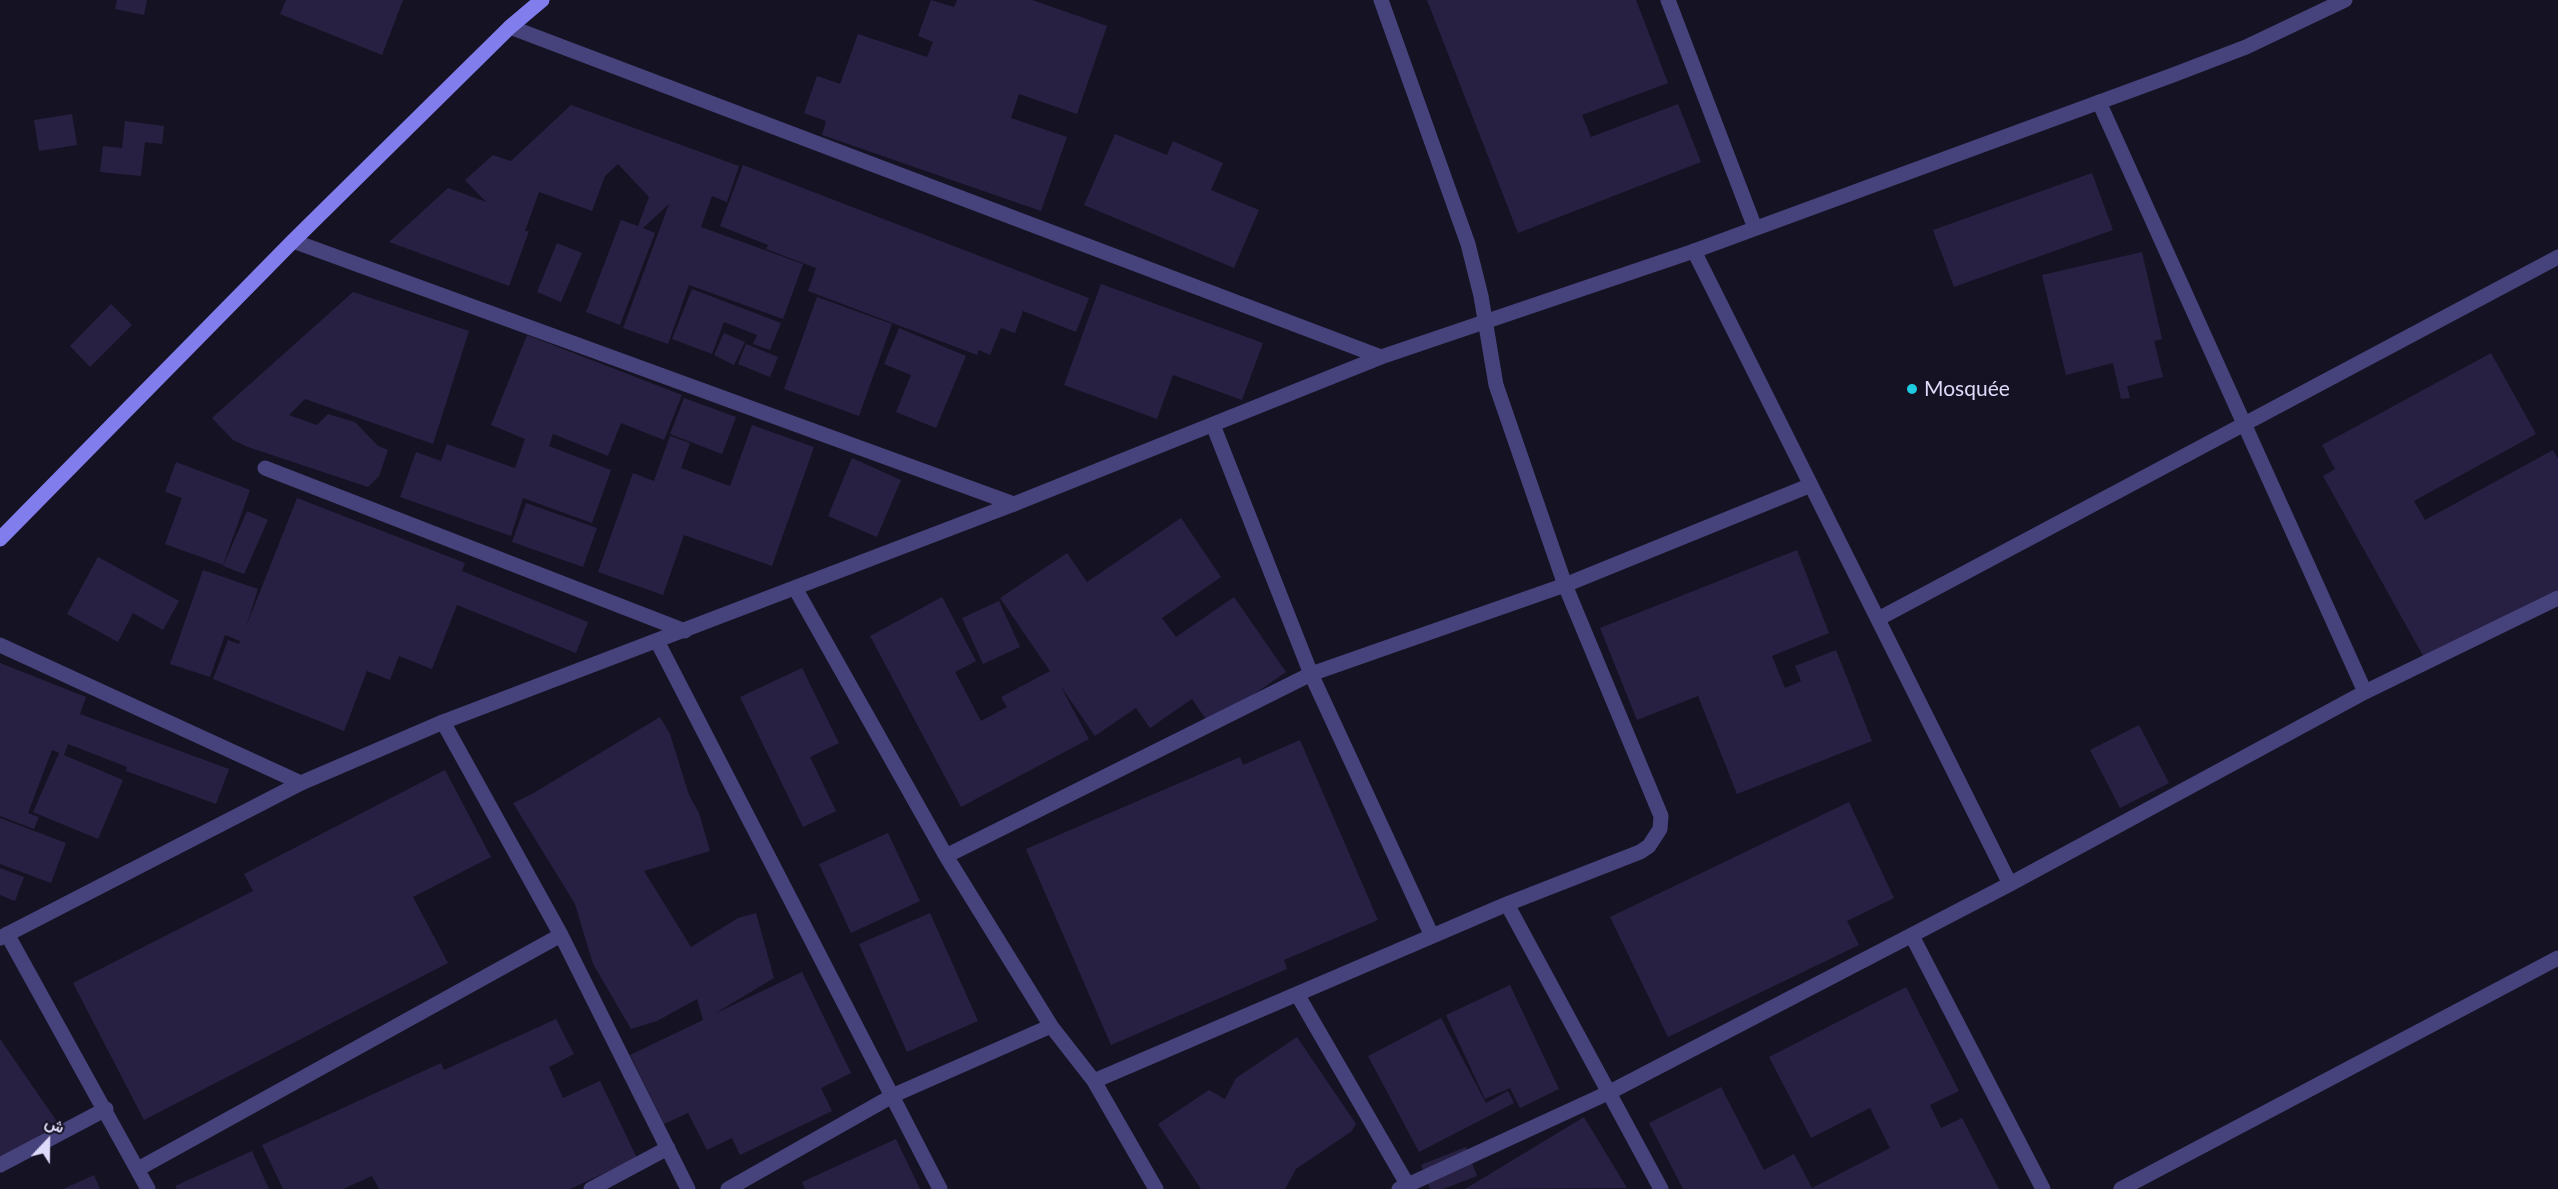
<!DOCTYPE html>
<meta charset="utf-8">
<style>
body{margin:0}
#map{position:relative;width:2558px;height:1189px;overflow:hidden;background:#151223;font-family:Lato,Vazirmatn,sans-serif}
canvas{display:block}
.north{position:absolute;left:18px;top:1111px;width:60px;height:60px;-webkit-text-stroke:4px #151223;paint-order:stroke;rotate:22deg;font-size:16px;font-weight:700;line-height:24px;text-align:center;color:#dedafa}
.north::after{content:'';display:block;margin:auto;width:21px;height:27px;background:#dedafa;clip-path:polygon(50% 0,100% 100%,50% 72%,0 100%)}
</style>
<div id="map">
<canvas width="2558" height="1189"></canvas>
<div class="north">ش</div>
</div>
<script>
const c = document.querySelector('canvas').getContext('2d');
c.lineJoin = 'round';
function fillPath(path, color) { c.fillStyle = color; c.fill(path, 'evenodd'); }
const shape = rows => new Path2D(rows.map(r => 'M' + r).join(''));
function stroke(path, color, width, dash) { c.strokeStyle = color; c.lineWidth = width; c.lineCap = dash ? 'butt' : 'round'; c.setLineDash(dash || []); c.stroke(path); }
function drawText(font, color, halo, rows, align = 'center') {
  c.font = font + ' Lato,sans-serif'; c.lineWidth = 5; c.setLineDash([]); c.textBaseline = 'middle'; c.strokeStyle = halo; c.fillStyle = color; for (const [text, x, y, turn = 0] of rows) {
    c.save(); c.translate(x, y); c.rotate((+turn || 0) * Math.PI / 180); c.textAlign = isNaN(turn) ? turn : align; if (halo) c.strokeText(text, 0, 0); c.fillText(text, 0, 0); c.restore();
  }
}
fillPath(shape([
 [117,0,147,0,144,15,115,9],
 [286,0,403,0,382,55,280,14],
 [931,0,954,7,957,0,1032,0,1107,26,1077,114,1019,94,1011,118,1067,137,1041,211,822,135,826,121,804,113,817,76,840,84,858,34,927,57,933,42,918,36],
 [1427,0,1636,0,1668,83,1582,115,1591,137,1678,104,1701,162,1518,233],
 [571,105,739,166,727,202,712,196,701,227,803,264,783,319,689,285,668,344,623,328,669,204,643,228,655,233,620,325,586,312,621,220,638,226,649,197,618,164,605,176,592,211,539,192,525,231,529,231,509,286,389,242,448,188,486,202,465,180,493,155,511,161],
 [72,114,77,145,39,151,34,120],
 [125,121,164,126,162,144,145,142,141,176,100,172,103,146,122,148],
 [1115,134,1167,155,1173,141,1223,163,1211,190,1259,210,1234,268,1084,205],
 [743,165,1089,298,1076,332,1023,311,1015,333,1001,328,990,355,979,350,977,355,808,291,816,268,766,249,768,245,720,226],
 [2092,173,2113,230,1954,287,1933,230],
 [557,243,582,253,561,302,537,292],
 [2142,252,2162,339,2154,341,2163,377,2127,386,2130,398,2121,399,2113,363,2066,375,2042,275],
 [1101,284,1263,343,1242,400,1173,375,1157,419,1064,385],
 [692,289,781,323,770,350,753,344,757,335,724,322,712,354,672,339],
 [353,292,469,331,433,444,305,399,289,415,317,425,328,414,355,422,378,446,388,450,379,476,368,487,248,447,233,440,212,418],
 [817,297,892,324,859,416,784,389],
 [111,304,132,325,90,367,70,346],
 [899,328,966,356,936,428,896,412,911,375,884,364],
 [724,333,745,342,734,365,714,355],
 [527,335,682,395,664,440,621,423,608,456,553,434,549,446,611,470,592,523,523,498,511,536,400,497,416,452,441,461,447,444,515,468,525,439,491,425],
 [746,344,778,357,770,377,738,364],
 [2491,353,2536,434,2414,501,2425,520,2553,450,2558,459,2558,591,2427,663,2323,476,2335,469,2322,445],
 [684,398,736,417,722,454,670,434],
 [752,425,814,447,772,566,684,535,663,595,598,572,633,473,654,481,670,436,690,443,681,468,730,486],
 [852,458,901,480,877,537,828,516],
 [176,462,250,490,223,565,165,544,182,498,165,492],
 [297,498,465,563,462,571,588,622,576,653,457,605,432,669,399,656,390,680,367,671,344,731,213,679,228,640,239,644,240,641,225,635,210,677,170,664,203,570,258,589,246,627],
 [526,503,597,528,583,567,512,542],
 [247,511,268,520,244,574,223,566],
 [1181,518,1221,577,1162,618,1176,637,1234,597,1286,672,1210,725,1192,699,1150,728,1136,708,1095,736,1060,685,1089,739,961,807,870,636,942,597,976,661,955,672,981,721,1007,707,1001,697,1050,671,1000,598,1067,553,1087,582],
 [1797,550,1829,633,1772,656,1785,688,1801,681,1795,666,1836,650,1872,741,1737,794,1698,696,1637,720,1600,628],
 [98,557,179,601,163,630,133,613,118,642,67,614],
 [999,601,1020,647,983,664,962,618],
 [0,663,86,697,80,714,229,769,216,804,126,771,127,767,68,744,64,755,123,780,98,839,33,812,59,753,52,750,28,813,39,817,34,829,0,816],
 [802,668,839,743,810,757,836,811,803,827,740,697],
 [660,717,670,734,689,795,699,813,710,851,644,871,691,947,738,918,756,913,774,978,714,1014,802,972,851,1073,821,1088,832,1111,740,1155,732,1138,707,1150,688,1113,664,1124,630,1055,703,1020,697,999,657,1021,631,1029,593,964,575,904,513,803,532,794],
 [2139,725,2169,783,2120,808,2090,750],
 [1300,740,1378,920,1284,960,1287,969,1111,1045,1026,849,1240,757,1243,765],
 [445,770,491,857,413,897,448,963,144,1120,73,983,253,891,244,874],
 [1849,802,1894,898,1847,921,1859,945,1668,1037,1610,917],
 [0,818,66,843,51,883,0,864],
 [888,833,920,901,851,933,819,864],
 [0,868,24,877,15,901,0,895],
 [930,913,978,1021,907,1052,859,944],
 [1510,985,1559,1089,1520,1108,1510,1088,1485,1099,1446,1015],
 [1906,987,1959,1091,1930,1105,1941,1128,1962,1118,1999,1189,1683,1189,1649,1123,1721,1087,1764,1170,1794,1154,1812,1188,1890,1148,1870,1108,1811,1138,1769,1057],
 [1441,1018,1486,1103,1508,1091,1514,1103,1419,1152,1368,1056],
 [556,1019,574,1054,549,1067,563,1098,600,1081,637,1158,570,1189,379,1189,372,1176,343,1189,283,1189,262,1145,441,1063,444,1070],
 [1297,1037,1356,1124,1352,1131,1296,1169,1285,1189,1201,1189,1158,1124,1209,1090,1225,1099,1236,1078],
 [0,1039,58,1123,0,1163],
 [1584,1117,1627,1188,1465,1189],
 [896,1139,920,1189,805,1189,802,1182],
 [1466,1147,1477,1176,1443,1189,1430,1189,1421,1165],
 [252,1151,269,1189,177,1189,175,1186],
 [94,1175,100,1189,63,1189]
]), '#282042');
stroke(shape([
 [1668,0,1755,228],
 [510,27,1381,357],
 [2099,102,2365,692],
 [293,241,1014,504],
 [1694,251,2010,884],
 [1213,425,1311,674,1432,936],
 [265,468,685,631],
 [795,588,946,856,1051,1026,1094,1081,1156,1189],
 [1878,619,2558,257],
 [657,641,940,1189],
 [0,645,301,783],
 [443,722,561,935,688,1189],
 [946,856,1311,674,1565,585,1811,485],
 [1507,904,1661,1189],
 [7,934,148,1189],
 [1912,936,2043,1189],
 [1297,994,1410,1189],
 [1094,1081,1507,904,1640,852,1649,846,1660,829,1661,816,1565,585,1496,385,1481,296,1468,244,1381,0],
 [0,1165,106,1109],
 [138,1169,561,935],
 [591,1189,668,1148],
 [728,1189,894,1095,1051,1026],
 [1399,1189,1610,1092,2010,884,2365,692,2558,598],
 [2121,1189,2558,958]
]), '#46437c', 15);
stroke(shape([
 [0,938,301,783,443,722,1014,504,1381,357,1694,251,2173,75,2246,47,2345,0]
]), '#46437c', 15);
stroke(shape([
 [0,539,293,241,510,27,542,0]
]), '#817ded', 15);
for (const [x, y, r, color] of [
 [1912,389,6,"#1fcbe0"]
]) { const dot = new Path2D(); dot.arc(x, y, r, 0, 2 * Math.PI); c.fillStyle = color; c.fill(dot); stroke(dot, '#151223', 2); }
drawText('21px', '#dedafa', '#151223', [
 ["Mosquée",1924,389]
], 'left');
</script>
